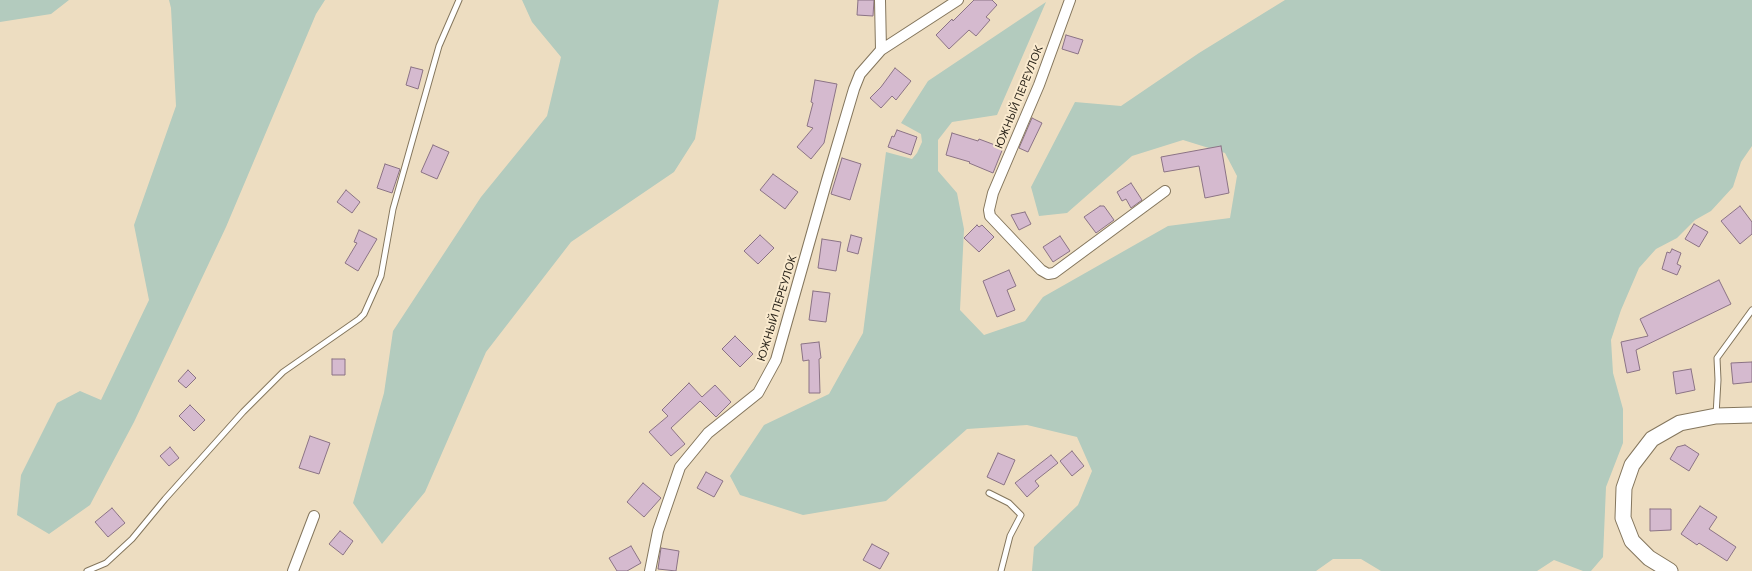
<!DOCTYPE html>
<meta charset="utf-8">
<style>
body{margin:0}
canvas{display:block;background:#edddc1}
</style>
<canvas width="1752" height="571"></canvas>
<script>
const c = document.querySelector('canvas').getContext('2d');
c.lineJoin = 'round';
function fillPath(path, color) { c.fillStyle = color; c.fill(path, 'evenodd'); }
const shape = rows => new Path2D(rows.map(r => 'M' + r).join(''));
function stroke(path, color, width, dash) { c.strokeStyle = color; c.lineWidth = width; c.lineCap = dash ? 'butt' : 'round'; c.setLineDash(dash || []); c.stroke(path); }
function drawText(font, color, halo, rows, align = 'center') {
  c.font = font + ' Commissioner,sans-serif'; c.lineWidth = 4; c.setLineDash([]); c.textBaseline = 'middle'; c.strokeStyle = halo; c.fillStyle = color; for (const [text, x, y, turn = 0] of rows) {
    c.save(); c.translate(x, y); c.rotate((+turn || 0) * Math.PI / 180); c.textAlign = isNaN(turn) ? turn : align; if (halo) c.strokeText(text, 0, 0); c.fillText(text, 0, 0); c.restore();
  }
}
fillPath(shape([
 [0,0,69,0,51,14,0,22],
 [169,0,325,0,316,14,226,227,134,422,90,505,49,534,17,515,21,475,57,403,80,391,101,400,149,300,134,225,176,106,171,8],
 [522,0,719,0,695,139,674,172,571,242,486,352,425,492,382,544,353,503,384,393,393,331,481,197,547,116,561,57,532,22],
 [1285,0,1752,0,1752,146,1741,162,1733,187,1711,211,1695,220,1677,238,1656,249,1639,268,1621,310,1611,340,1613,373,1623,409,1623,443,1606,487,1603,557,1591,571,1583,571,1554,560,1537,571,1381,571,1361,559,1333,559,1316,571,1032,571,1034,547,1078,505,1092,471,1077,437,1027,425,967,429,886,501,803,515,740,495,730,476,764,425,829,394,863,333,886,152,912,159,917,153,922,142,921,134,901,123,928,81,1046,2,997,115,952,122,938,140,938,171,957,193,964,229,960,310,984,335,1025,321,1043,297,1168,226,1230,218,1237,176,1225,153,1183,140,1132,156,1067,213,1039,216,1031,187,1075,102,1121,106,1199,53]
]), '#b3cbbe');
const building = shape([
 [858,0,874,0,873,16,857,15,858,0],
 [974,0,992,0,997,5,986,17,990,20,976,36,969,30,949,49,936,35,952,19,953,21,974,0],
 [1066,35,1083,40,1078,54,1062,49,1066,35],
 [411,67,423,70,418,89,406,85,411,67],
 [895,68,911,81,896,100,892,96,881,108,870,98,881,87,895,68],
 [815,80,837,84,824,143,811,159,797,147,813,128,807,126,813,103,811,102,815,80],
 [1032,118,1042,123,1028,152,1019,148,1032,118],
 [897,130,917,137,911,155,888,147,892,136,894,137,897,130],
 [952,133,978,141,979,139,1003,148,993,173,969,163,970,162,946,155,952,133],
 [433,145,449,152,437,179,421,172,433,145],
 [1221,146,1229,193,1205,198,1199,166,1164,172,1161,157,1221,146],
 [842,158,861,164,850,200,831,194,842,158],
 [385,164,400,169,392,193,377,188,385,164],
 [773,174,798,192,785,209,760,190,773,174],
 [1131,183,1142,200,1131,208,1126,199,1122,201,1117,192,1131,183],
 [346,190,360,202,352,213,337,202,346,190],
 [1100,206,1104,206,1114,220,1096,233,1084,217,1100,206],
 [1740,206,1752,222,1752,234,1740,244,1721,221,1740,206],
 [1025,212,1031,224,1019,230,1011,215,1025,212],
 [1694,224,1708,232,1699,247,1685,239,1694,224],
 [977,225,979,227,982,225,994,237,979,252,964,238,977,225],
 [359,230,377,239,358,271,345,263,357,243,354,242,359,230],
 [760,235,774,248,758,264,744,251,760,235],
 [851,235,862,238,858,254,847,251,851,235],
 [1060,236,1070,251,1053,262,1043,247,1060,236],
 [822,239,841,242,836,271,818,268,822,239],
 [1672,249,1681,253,1677,264,1681,266,1677,275,1662,269,1667,252,1670,253,1672,249],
 [1009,270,1016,286,1007,290,1015,310,997,317,983,281,1009,270],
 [1719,280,1731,304,1636,350,1640,370,1627,373,1621,342,1648,336,1640,319,1719,280],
 [813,291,830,293,826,322,809,320,813,291],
 [735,336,753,354,740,367,722,349,735,336],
 [819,342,821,358,819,359,820,393,809,393,809,360,803,361,801,344,819,342],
 [332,359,345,359,345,375,332,375,332,359],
 [1752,362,1752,382,1733,384,1731,363,1752,362],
 [1691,369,1695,390,1676,394,1673,372,1691,369],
 [188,370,196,378,186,388,178,381,188,370],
 [689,383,702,397,715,385,731,402,716,417,700,401,671,428,685,444,671,456,649,432,668,416,662,410,689,383],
 [190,405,205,420,194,431,179,416,190,405],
 [310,436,330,443,319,474,299,468,310,436],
 [1685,445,1699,454,1689,471,1670,459,1677,447,1685,445],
 [170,447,179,458,169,466,160,456,170,447],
 [1072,451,1084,466,1072,476,1060,461,1072,451],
 [998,453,1015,460,1004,485,987,477,998,453],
 [1051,455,1058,463,1035,481,1039,486,1027,497,1015,483,1051,455],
 [706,472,723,481,714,497,697,488,706,472],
 [643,483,661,498,644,517,627,502,643,483],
 [1700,506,1717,517,1709,529,1736,547,1727,561,1699,543,1697,545,1681,534,1700,506],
 [112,508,125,523,108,537,95,522,112,508],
 [1650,509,1671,509,1671,530,1650,531,1650,509],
 [340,531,353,541,343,555,329,544,340,531],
 [872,544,889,553,880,569,863,560,872,544],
 [631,546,641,563,627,571,617,571,609,558,631,546],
 [661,548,679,551,676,571,658,569,661,548]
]);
fillPath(building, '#d5bacf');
stroke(building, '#8b7385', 1);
const lane = shape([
 [1716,415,1718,380,1717,358,1752,310],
 [989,493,1009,503,1021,515,1010,536,1001,571],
 [87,571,106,563,132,539,165,499,243,412,283,372,359,319,364,314,381,276,393,209,439,46,459,0]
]);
const street = shape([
 [880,0,881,50],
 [1070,0,1039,85,993,193,989,210,990,216,1041,270,1048,274,1054,273,1165,191],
 [293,571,314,516],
 [650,571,658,531,680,467,708,433,758,393,776,360,827,180,854,89,860,74,881,50,958,0]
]);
const secondary = shape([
 [1670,571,1649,558,1632,541,1623,518,1624,488,1632,465,1652,439,1680,423,1716,416,1752,415]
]);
stroke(lane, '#84765d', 7);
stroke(street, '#84765d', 12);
stroke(secondary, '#84765d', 17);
stroke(lane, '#fff', 5);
stroke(street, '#fff', 10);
stroke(secondary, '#fff', 15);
drawText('11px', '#2a241a', '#faeace', [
 ["ЮЖНЫЙ ПЕРЕУЛОК",1019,97,-68],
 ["ЮЖНЫЙ ПЕРЕУЛОК",777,308,-73]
]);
</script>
